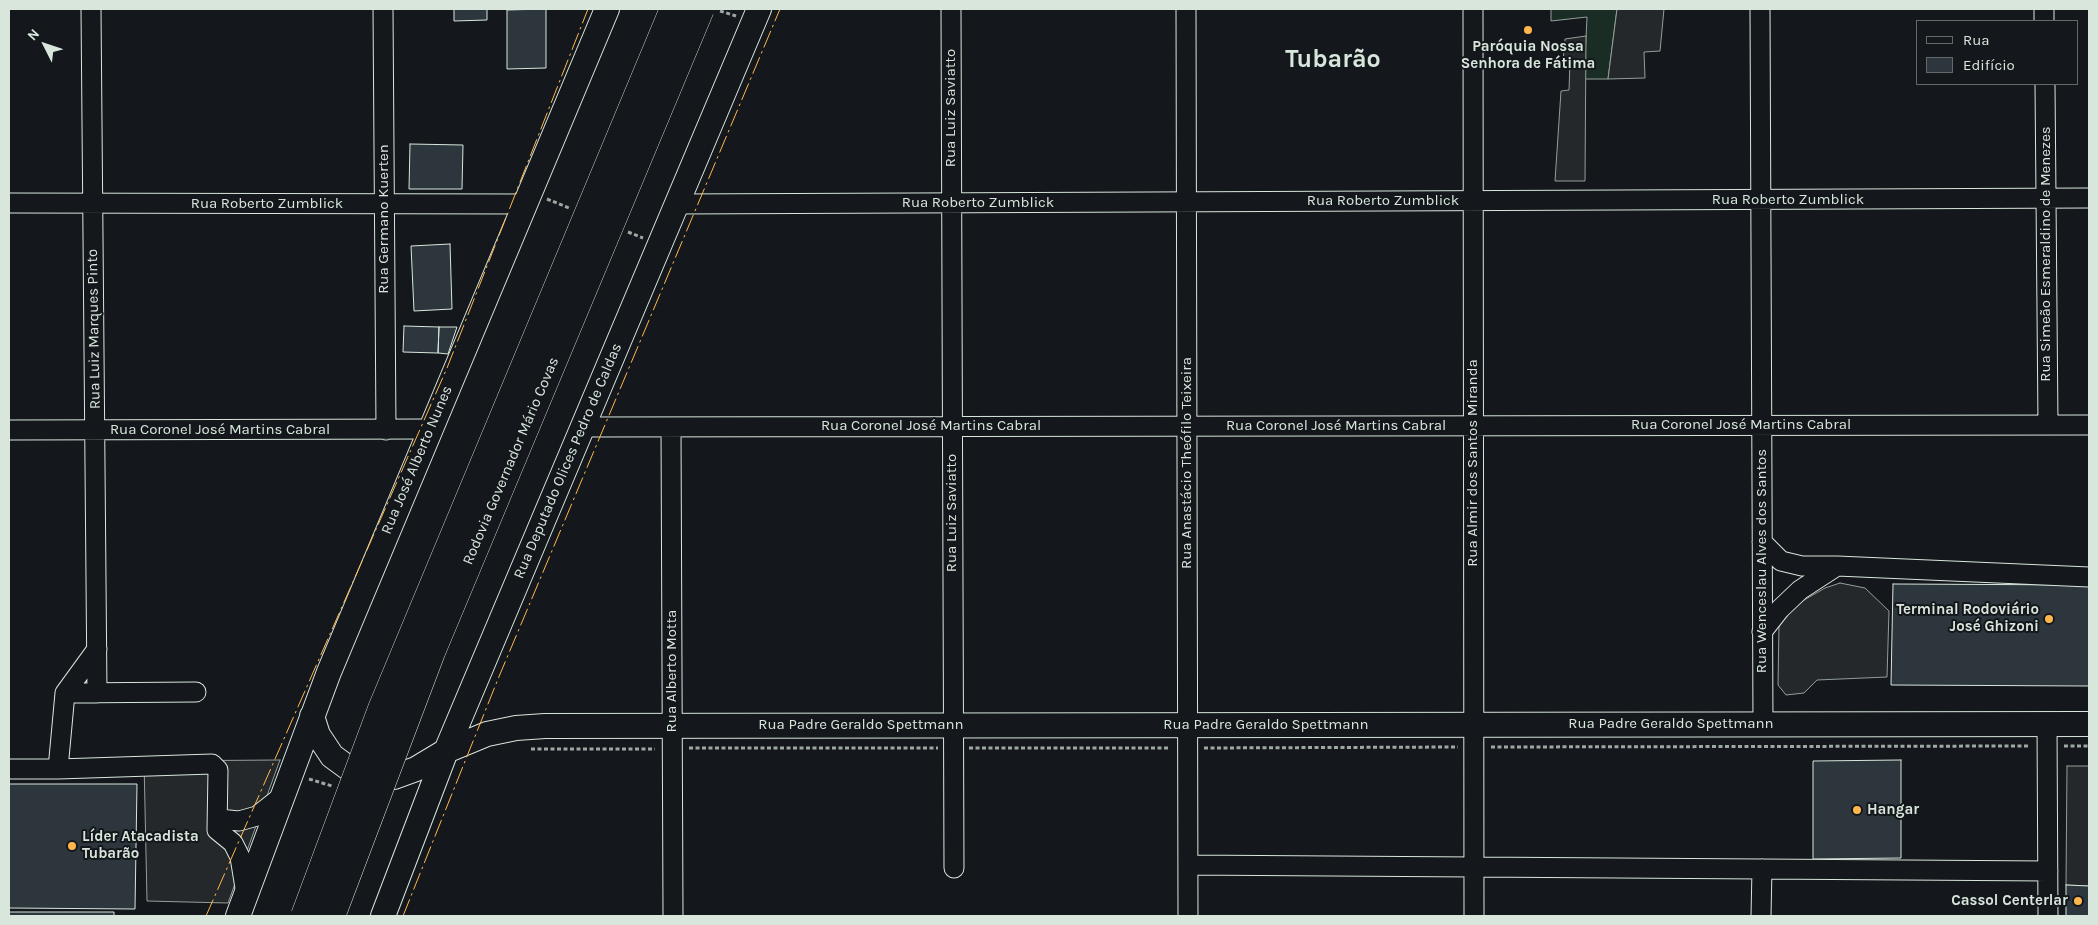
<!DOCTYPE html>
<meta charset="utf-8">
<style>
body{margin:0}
#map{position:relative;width:2098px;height:925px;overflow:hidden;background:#14181c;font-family:Karla,sans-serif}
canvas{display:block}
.frame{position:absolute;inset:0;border:10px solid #d8e6dc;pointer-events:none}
.legend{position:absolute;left:1916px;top:20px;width:162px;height:65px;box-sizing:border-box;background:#14181c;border:1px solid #626a69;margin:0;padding:6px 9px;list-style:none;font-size:15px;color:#d8e6dc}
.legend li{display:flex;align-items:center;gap:10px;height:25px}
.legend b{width:25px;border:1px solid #626a69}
.north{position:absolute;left:20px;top:20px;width:50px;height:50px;-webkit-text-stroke:4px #14181c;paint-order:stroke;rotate:311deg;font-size:14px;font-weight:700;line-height:20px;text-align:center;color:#d8e6dc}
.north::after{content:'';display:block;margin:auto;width:18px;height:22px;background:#d8e6dc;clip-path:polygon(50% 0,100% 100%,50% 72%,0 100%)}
</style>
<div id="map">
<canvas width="2098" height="925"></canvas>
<div class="frame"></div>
<ul class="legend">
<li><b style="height:6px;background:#14181c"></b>Rua</li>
<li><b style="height:14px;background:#2c363c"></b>Edifício</li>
</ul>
<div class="north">N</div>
</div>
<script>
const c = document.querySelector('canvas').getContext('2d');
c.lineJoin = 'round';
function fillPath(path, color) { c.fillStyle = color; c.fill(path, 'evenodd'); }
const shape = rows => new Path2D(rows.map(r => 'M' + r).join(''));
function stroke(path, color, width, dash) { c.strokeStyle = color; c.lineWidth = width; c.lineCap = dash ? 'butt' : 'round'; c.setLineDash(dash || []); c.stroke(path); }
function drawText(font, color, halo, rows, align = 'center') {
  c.font = font + ' Karla,sans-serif'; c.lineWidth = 4; c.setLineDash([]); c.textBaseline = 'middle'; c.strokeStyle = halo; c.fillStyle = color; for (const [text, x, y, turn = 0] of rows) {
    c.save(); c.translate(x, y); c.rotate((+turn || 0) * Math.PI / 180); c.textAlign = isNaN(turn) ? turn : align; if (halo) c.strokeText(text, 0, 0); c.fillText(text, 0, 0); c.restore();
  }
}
const green = shape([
 [1551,9,1617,9,1608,79,1584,79,1587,17,1551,21,1551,9]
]);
fillPath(green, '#1a2d24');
stroke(green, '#939e99', 1);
const parking = shape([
 [1617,9,1664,9,1660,51,1644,52,1645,78,1608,79,1617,9],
 [1586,36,1585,181,1555,181,1561,91,1569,90,1570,61,1563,62,1565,39,1586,36],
 [1840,583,1865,588,1889,611,1887,677,1817,680,1804,693,1786,695,1778,685,1779,625,1799,603,1825,588,1840,583],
 [280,760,228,903,147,901,144,761,280,760],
 [2067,766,2089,766,2089,886,2066,885,2067,766]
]);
fillPath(parking, '#24282b');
stroke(parking, '#939e99', 1);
const building = shape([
 [454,9,487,9,487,20,454,21,454,9],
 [546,9,546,68,507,69,507,10,546,9],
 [410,144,463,145,462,189,409,189,410,144],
 [450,244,452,309,414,311,411,246,450,244],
 [404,326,439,327,438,353,403,352,404,326],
 [439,327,457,327,448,354,438,353,439,327],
 [1893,584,2089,585,2089,686,1891,685,1893,584],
 [1901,760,1901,858,1813,859,1813,761,1901,760],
 [9,784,137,784,135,909,9,908,9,784],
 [2066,885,2089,886,2089,916,2066,916,2066,885],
 [9,912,114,912,114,916,9,916,9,912]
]);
fillPath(building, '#2c363c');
stroke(building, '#d8e6dc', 1);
const minor = shape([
 [91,9,97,693],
 [383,9,386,430],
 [951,9,954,868],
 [1186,9,1188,916],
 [1473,9,1474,916],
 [1760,9,1763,724],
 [2044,9,2044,21],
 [2045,84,2048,425],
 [9,203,525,204],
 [677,204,2089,198],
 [583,427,2089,425],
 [671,427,673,916],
 [9,430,430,429],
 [1762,542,1781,561,1802,566,1837,566],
 [1762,632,1780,609,1800,590,1837,566,2089,577],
 [65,693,196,692],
 [2047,724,2048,916],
 [9,769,58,769,65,693,97,649],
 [58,769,212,764,218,770,217,830,233,843,240,857,246,894],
 [219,819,239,821,257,816,281,797],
 [1188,865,2048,871],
 [1761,916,1762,869]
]);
const major = shape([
 [312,716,318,735,332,756,347,767,369,776,394,777,416,769,446,751,487,734,516,728,545,726,2089,724],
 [238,916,329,672,607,9],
 [383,916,446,751,759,9]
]);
stroke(minor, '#d8e6dc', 21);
stroke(major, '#d8e6dc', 26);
stroke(shape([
 [720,11,736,16],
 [547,199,569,208],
 [628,232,643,238],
 [2064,746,2089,746],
 [1491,747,2030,746],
 [689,748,938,748],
 [969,748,1170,748],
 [1204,748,1458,747],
 [531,749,655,749],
 [309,779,332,786]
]), '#9da8a2', 3, [4, 2.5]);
stroke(minor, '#14181c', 19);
stroke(major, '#14181c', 24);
const highwayBridge = shape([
 [305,916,382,709,674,9],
 [331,916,431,652,700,9]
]);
stroke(highwayBridge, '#d8e6dc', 29, []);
stroke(highwayBridge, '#14181c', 28);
stroke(shape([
 [206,916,447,368,588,9],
 [403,916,498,679,780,9]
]), '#ffb74d', 1, [18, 4, 2.5, 4]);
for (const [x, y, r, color] of [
 [1528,30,5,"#ffb74d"],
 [2049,619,5,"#ffb74d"],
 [1857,810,5,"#ffb74d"],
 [72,846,5,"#ffb74d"],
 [2078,901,5,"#ffb74d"]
]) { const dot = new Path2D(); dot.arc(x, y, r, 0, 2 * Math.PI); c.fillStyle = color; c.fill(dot); stroke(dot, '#14181c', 2); }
drawText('bold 15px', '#d8e6dc', '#14181c', [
 ["Paróquia Nossa",1528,47,"center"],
 ["Senhora de Fátima",1528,64,"center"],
 ["Terminal Rodoviário",2039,610],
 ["José Ghizoni",2039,627],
 ["Hangar",1867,810,"left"],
 ["Líder Atacadista",82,837,"left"],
 ["Tubarão",82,854,"left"],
 ["Cassol Centerlar",2068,901]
], 'right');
drawText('15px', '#d8e6dc', '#14181c', [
 ["Rua Luiz Saviatto",951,108,-90],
 ["Rua Roberto Zumblick",1788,200],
 ["Rua Roberto Zumblick",1383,201],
 ["Rua Roberto Zumblick",978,203],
 ["Rua Roberto Zumblick",267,204],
 ["Rua Germano Kuerten",384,219,-90],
 ["Rua Simeão Esmeraldino de Menezes",2046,254,-90],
 ["Rua Luiz Marques Pinto",94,329,-91],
 ["Rua Coronel José Martins Cabral",1741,425],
 ["Rua Coronel José Martins Cabral",931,426],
 ["Rua Coronel José Martins Cabral",1336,426],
 ["Rua Coronel José Martins Cabral",220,430],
 ["Rua José Alberto Nunes",417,460,-67],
 ["Rodovia Governador Mário Covas",511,461,-67],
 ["Rua Deputado Olices Pedro de Caldas",568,461,-67],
 ["Rua Anastácio Theófilo Teixeira",1187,463,-90],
 ["Rua Almir dos Santos Miranda",1473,463,-90],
 ["Rua Luiz Saviatto",952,513,-90],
 ["Rua Wenceslau Alves dos Santos",1762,561,-90],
 ["Rua Alberto Motta",672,671,-90],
 ["Rua Padre Geraldo Spettmann",1671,724],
 ["Rua Padre Geraldo Spettmann",861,725],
 ["Rua Padre Geraldo Spettmann",1266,725]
]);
drawText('bold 25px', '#d8e6dc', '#14181c', [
 ["Tubarão",1333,60]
]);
</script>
